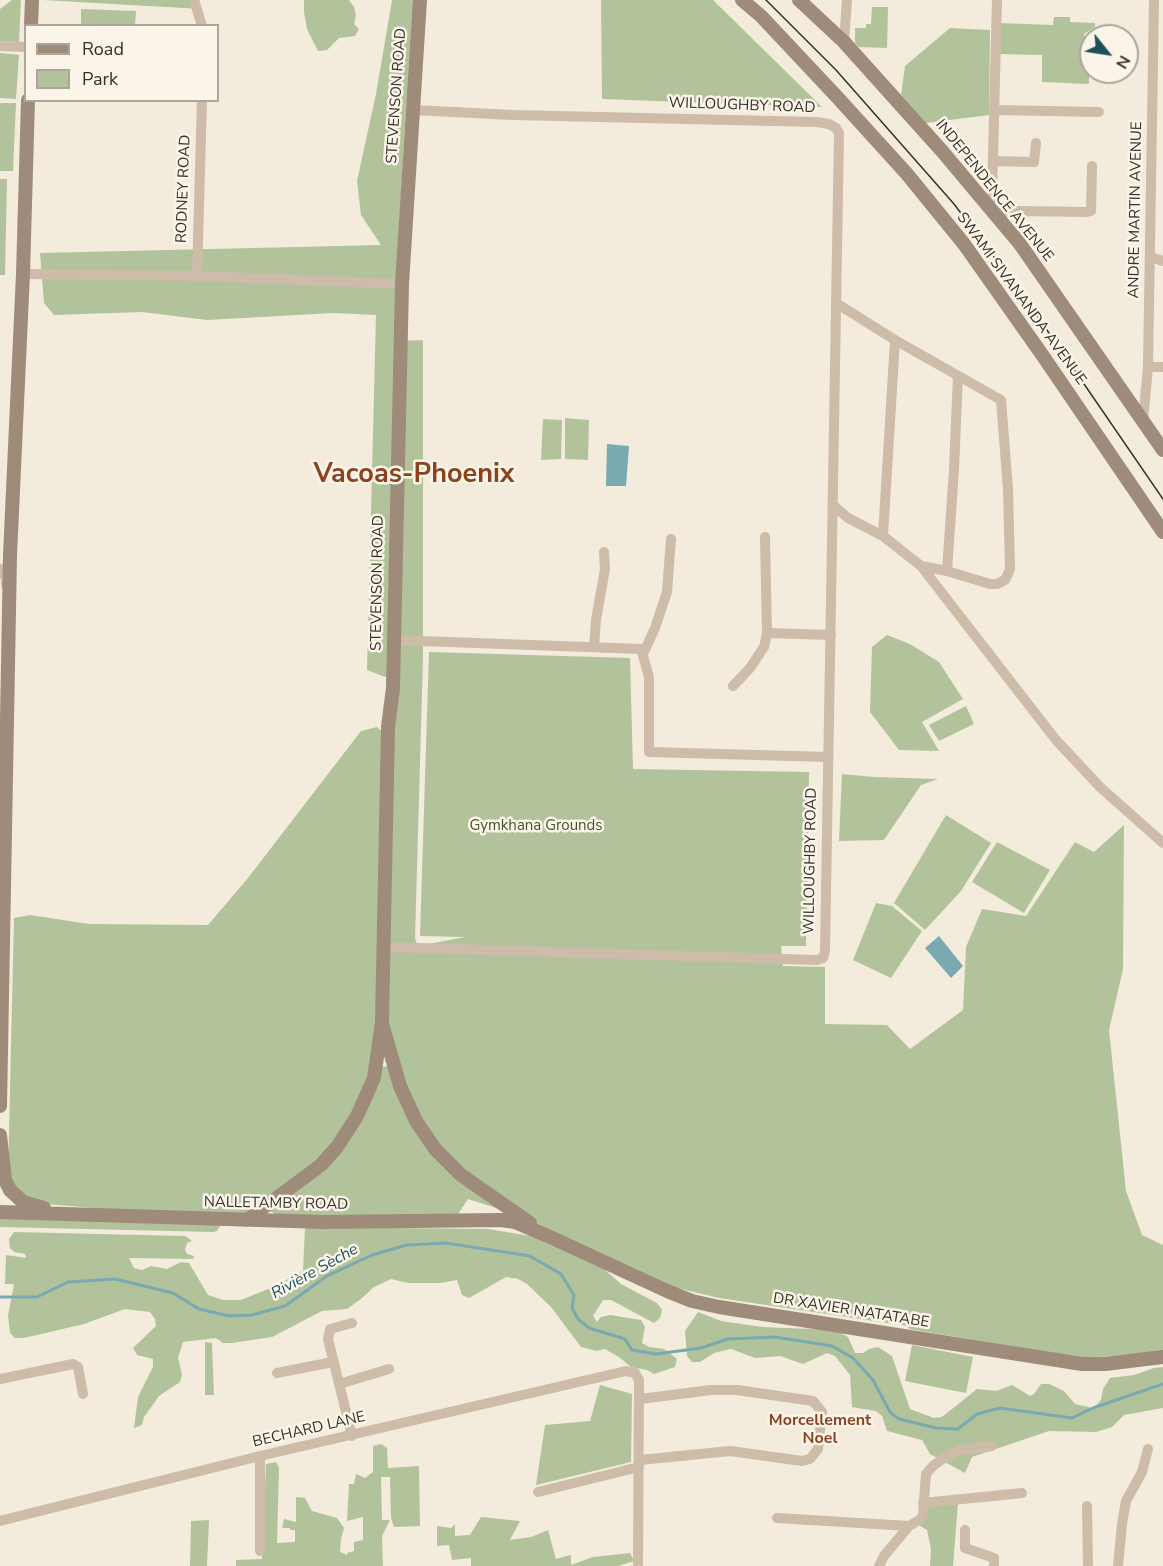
<!DOCTYPE html>
<meta charset="utf-8">
<style>
body{margin:0}
#map{position:relative;width:1163px;height:1566px;overflow:hidden;background:#f3ebdc;font-family:"Nunito Sans",sans-serif}
canvas{display:block}
.legend{position:absolute;left:24px;top:24px;width:195px;height:78px;box-sizing:border-box;background:#faf4e9;border:2px solid #aca59c;margin:0;padding:8px 10px;list-style:none;font-size:18px;color:#382f28}
.legend li{display:flex;align-items:center;gap:12px;height:30px}
.legend b{width:30px;border:2px solid #aca59c}
.north{position:absolute;left:1079px;top:24px;width:60px;height:60px;box-sizing:border-box;background:#faf4e9;border:2px solid #aca59c;border-radius:50%;rotate:120deg;font-size:16px;font-weight:700;line-height:24px;text-align:center;color:#382f28}
.north::after{content:'';display:block;margin:auto;width:21px;height:27px;background:#1c515b;clip-path:polygon(50% 0,100% 100%,50% 72%,0 100%)}
</style>
<div id="map">
<canvas width="1163" height="1566"></canvas>
<ul class="legend">
<li><b style="height:8px;background:#9f8b79"></b>Road</li>
<li><b style="height:16px;background:#b2c39c"></b>Park</li>
</ul>
<div class="north">N</div>
</div>
<script>
const c = document.querySelector('canvas').getContext('2d');
c.lineJoin = 'round';
function fillPath(path, color) { c.fillStyle = color; c.fill(path, 'evenodd'); }
const shape = rows => new Path2D(rows.map(r => 'M' + r).join(''));
function stroke(path, color, width, dash) { c.strokeStyle = color; c.lineWidth = width; c.lineCap = dash ? 'butt' : 'round'; c.setLineDash(dash || []); c.stroke(path); }
function drawText(font, color, halo, rows, align = 'center') {
  c.font = font + ' "Nunito Sans",sans-serif'; c.lineWidth = 5; c.setLineDash([]); c.textBaseline = 'middle'; c.strokeStyle = halo; c.fillStyle = color; for (const [text, x, y, turn = 0] of rows) {
    c.save(); c.translate(x, y); c.rotate((+turn || 0) * Math.PI / 180); c.textAlign = isNaN(turn) ? turn : align; if (halo) c.strokeText(text, 0, 0); c.fillText(text, 0, 0); c.restore();
  }
}
fillPath(shape([
 [12,0,21,0,19,42,0,41,0,9],
 [43,0,199,0,201,9],
 [304,0,349,0,354,7,356,15,354,24,359,29,355,36,339,38,327,50,318,51,307,29,304,12],
 [392,0,420,0,406,109,398,246,399,341,423,340,423,658,415,938,418,946,465,937,420,936,429,652,630,658,633,769,809,772,806,946,781,946,783,966,825,967,825,1024,887,1025,910,1049,963,1010,966,947,982,909,1026,916,1075,842,1094,852,1124,825,1123,969,1109,1030,1126,1191,1142,1235,1163,1245,1163,1353,1083,1358,909,1329,908,1326,719,1298,677,1288,669,1288,524,1217,468,1199,458,1214,281,1218,266,1208,244,1220,33,1203,16,1190,8,1176,14,918,30,915,89,924,208,925,248,878,361,731,377,727,383,733,396,681,367,670,376,315,333,313,207,320,142,312,54,315,44,303,40,253,381,245,361,215,357,181,376,94],
 [374,1043,393,1044,393,1066,378,1067],
 [601,0,713,0,822,107,602,99],
 [872,7,888,7,887,48,859,47,855,43,855,28,866,28,866,24,871,24],
 [81,9,136,11,135,25,81,25],
 [1054,17,1070,17,1070,22,1095,23,1095,27,1084,34,1086,43,1091,45,1091,72,1094,72,1094,76,1089,76,1089,84,1042,82,1042,55,997,54,998,23,1053,25],
 [950,28,990,30,989,115,926,123,901,95,905,66],
 [0,53,19,55,16,99,0,98],
 [0,103,16,103,13,171,0,171],
 [0,179,7,179,5,275,0,275],
 [565,418,589,420,588,460,565,459],
 [543,419,562,420,561,459,541,460],
 [887,635,910,644,939,662,963,699,922,722,939,751,899,750,870,712,872,647],
 [966,706,974,724,939,741,929,725],
 [842,774,874,777,938,779,921,785,884,840,839,841],
 [946,815,991,843,961,891,925,930,894,903],
 [997,842,1050,870,1024,913,972,882],
 [876,903,892,906,922,931,891,978,853,960],
 [0,1215,221,1224,217,1231,213,1232,0,1227],
 [305,1227,488,1229,537,1237,603,1268,621,1284,657,1303,662,1310,660,1318,654,1323,611,1300,603,1300,593,1316,597,1322,601,1317,610,1315,641,1320,645,1327,642,1343,649,1347,664,1349,677,1359,675,1367,654,1374,647,1370,631,1367,619,1357,605,1349,597,1351,581,1347,551,1307,527,1284,518,1279,506,1277,469,1298,462,1295,457,1280,440,1283,408,1283,391,1279,374,1287,361,1299,347,1309,322,1311,272,1337,232,1343,223,1343,216,1338,183,1342,178,1358,182,1374,180,1382,159,1396,144,1417,142,1425,134,1428,138,1397,153,1367,153,1359,137,1355,133,1348,156,1326,155,1319,150,1312,125,1309,84,1324,24,1338,15,1338,10,1333,8,1316,14,1284,5,1284,6,1255,26,1258,25,1254,14,1252,10,1248,9,1239,14,1232,185,1236,192,1241,187,1243,185,1250,187,1254,194,1256,193,1259,129,1258,134,1268,142,1270,151,1266,167,1269,181,1262,189,1263,208,1295,223,1300,241,1300,273,1287,303,1271],
 [698,1312,721,1321,762,1327,835,1330,848,1337,855,1353,863,1353,869,1349,878,1347,892,1356,910,1409,934,1418,942,1417,977,1389,996,1391,1012,1385,1030,1396,1034,1394,1041,1384,1049,1384,1064,1391,1075,1404,1093,1408,1101,1400,1103,1389,1110,1378,1134,1375,1154,1368,1163,1367,1163,1408,1124,1415,1112,1427,1096,1432,1049,1431,972,1457,965,1473,930,1454,922,1440,887,1431,882,1416,876,1411,852,1407,850,1375,835,1356,827,1353,803,1364,780,1356,755,1358,731,1349,714,1353,700,1362,692,1362,687,1356,685,1331],
 [205,1342,212,1343,214,1395,205,1395],
 [912,1345,973,1357,966,1393,905,1381],
 [600,1385,632,1394,631,1462,536,1485,545,1425,590,1421],
 [381,1444,387,1448,388,1468,419,1466,420,1526,394,1527,391,1518,390,1477,381,1477,382,1520,390,1520,382,1536,383,1566,236,1566,236,1560,262,1559,266,1464,276,1462,279,1468,277,1543,295,1542,295,1530,290,1530,290,1528,282,1528,284,1519,296,1522,296,1497,305,1498,312,1511,337,1518,344,1528,341,1539,340,1552,347,1555,347,1553,354,1551,354,1542,363,1540,363,1517,347,1521,349,1484,354,1484,356,1474,365,1478,373,1472,373,1446],
 [958,1503,953,1566,930,1566,931,1549,927,1530,915,1523,926,1505],
 [481,1517,520,1521,510,1540,531,1537,548,1530,556,1559,571,1555,571,1565,593,1557,630,1553,634,1561,618,1566,471,1566,471,1558,452,1560,449,1545,437,1546,437,1526,451,1528,455,1524,455,1536,470,1535],
 [209,1520,207,1566,190,1566,191,1521]
]), '#b2c39c');
fillPath(shape([
 [607,444,629,446,626,486,606,486],
 [939,936,963,966,951,978,925,948]
]), '#7aa9b1');
stroke(shape([
 [0,1297,37,1297,68,1282,115,1279,173,1293,199,1309,229,1316,252,1315,285,1306,327,1276,372,1255,407,1245,446,1243,530,1256,561,1274,574,1295,572,1308,578,1319,589,1328,625,1339,632,1350,656,1354,701,1348,728,1339,775,1337,832,1346,853,1358,873,1380,890,1412,899,1419,936,1428,958,1429,977,1414,1000,1408,1072,1418,1093,1408,1163,1384]
]), '#7aa9b1', 3);
stroke(shape([
 [194,0,202,26],
 [844,42,847,0],
 [0,46,26,47],
 [994,110,1099,112],
 [993,161,1034,162,1036,143],
 [989,206,992,195,997,0],
 [995,214,1018,211,1087,212,1091,211,1092,166],
 [1150,257,1163,261],
 [23,274,197,276,402,284],
 [197,276,202,100],
 [836,303,895,340,1001,400,1008,489,1010,569,1008,574,1005,580,997,584,990,584,947,571,921,566],
 [1148,367,1163,367],
 [1143,420,1148,367,1154,0],
 [833,505,848,518,883,536,921,566,1056,740,1100,787,1163,843],
 [883,536,895,340],
 [0,569,6,578,6,585],
 [947,571,954,469,958,376],
 [767,633,831,635],
 [394,640,641,649,649,677,649,752,828,757],
 [594,647,596,620,605,569,604,552],
 [643,654,655,628,667,592,671,539],
 [733,686,750,668,764,647,767,633,765,537],
 [384,947,817,960,823,958,825,951,839,133,836,128,829,124,817,122,513,115,413,110],
 [352,1323,330,1329,328,1339,352,1436],
 [277,1373,333,1362],
 [0,1379,73,1364,78,1367,83,1394],
 [339,1384,389,1369],
 [640,1399,711,1390,737,1390,813,1401,822,1412,818,1449,810,1459,802,1461,730,1451,640,1460],
 [538,1492,639,1467],
 [923,1503,1022,1493],
 [1087,1506,1088,1566],
 [777,1518,909,1526],
 [0,1521,260,1456,626,1371,635,1373,639,1380,638,1566],
 [965,1530,965,1548,994,1558,994,1566],
 [260,1551,260,1456],
 [879,1566,884,1556,909,1526,921,1519,923,1514,926,1474,933,1466,945,1457,961,1450,992,1446],
 [1118,1566,1122,1524,1126,1501,1142,1472,1148,1449]
]), '#ccbca8', 10);
stroke(shape([
 [742,0,761,16,838,98,907,174,964,244,1043,356,1163,532],
 [799,0,844,42,897,101,942,151,1020,244,1163,450],
 [31,26,32,0],
 [383,1027,400,1086,416,1121,435,1149,461,1175,530,1223],
 [0,1106,10,555,23,274,28,100],
 [0,1135,5,1180,10,1190,23,1202,44,1208],
 [0,1212,323,1222,501,1220,515,1222,548,1236,667,1291,692,1301,719,1307,1082,1364,1105,1364,1163,1357],
 [247,1220,321,1165,337,1147,357,1116,374,1078,382,1022,388,727,393,688,402,284,420,0]
]), '#9f8b79', 14);
stroke(shape([
 [766,0,836,70,954,204,1025,298,1163,499]
]), '#382f28', 1.5);
drawText('15px', '#382f28', '#faf4e9', [
 ["STEVENSON ROAD",397,96,-86],
 ["WILLOUGHBY ROAD",742,106,2],
 ["RODNEY ROAD",184,189,-88],
 ["INDEPENDENCE AVENUE",994,191,51],
 ["ANDRE MARTIN AVENUE",1136,210,-89],
 ["SWAMI SIVANANDA AVENUE",1021,299,54],
 ["STEVENSON ROAD",378,583,-89],
 ["WILLOUGHBY ROAD",811,861,-89],
 ["NALLETAMBY ROAD",276,1204,1],
 ["DR XAVIER NATATABE",851,1311,9],
 ["BECHARD LANE",309,1430,-13]
]);
drawText('15px', '#43572b', '#faf4e9', [
 ["Gymkhana Grounds",536,826]
]);
drawText('italic 16px', '#1c515b', '#faf4e9', [
 ["Rivière Sèche",315,1272,-29]
]);
drawText('bold 16px', '#8a431f', '#faf4e9', [
 ["Morcellement",820,1421],
 ["Noel",820,1439]
]);
drawText('bold 27px', '#8a431f', '#faf4e9', [
 ["Vacoas-Phoenix",414,475]
]);
</script>
